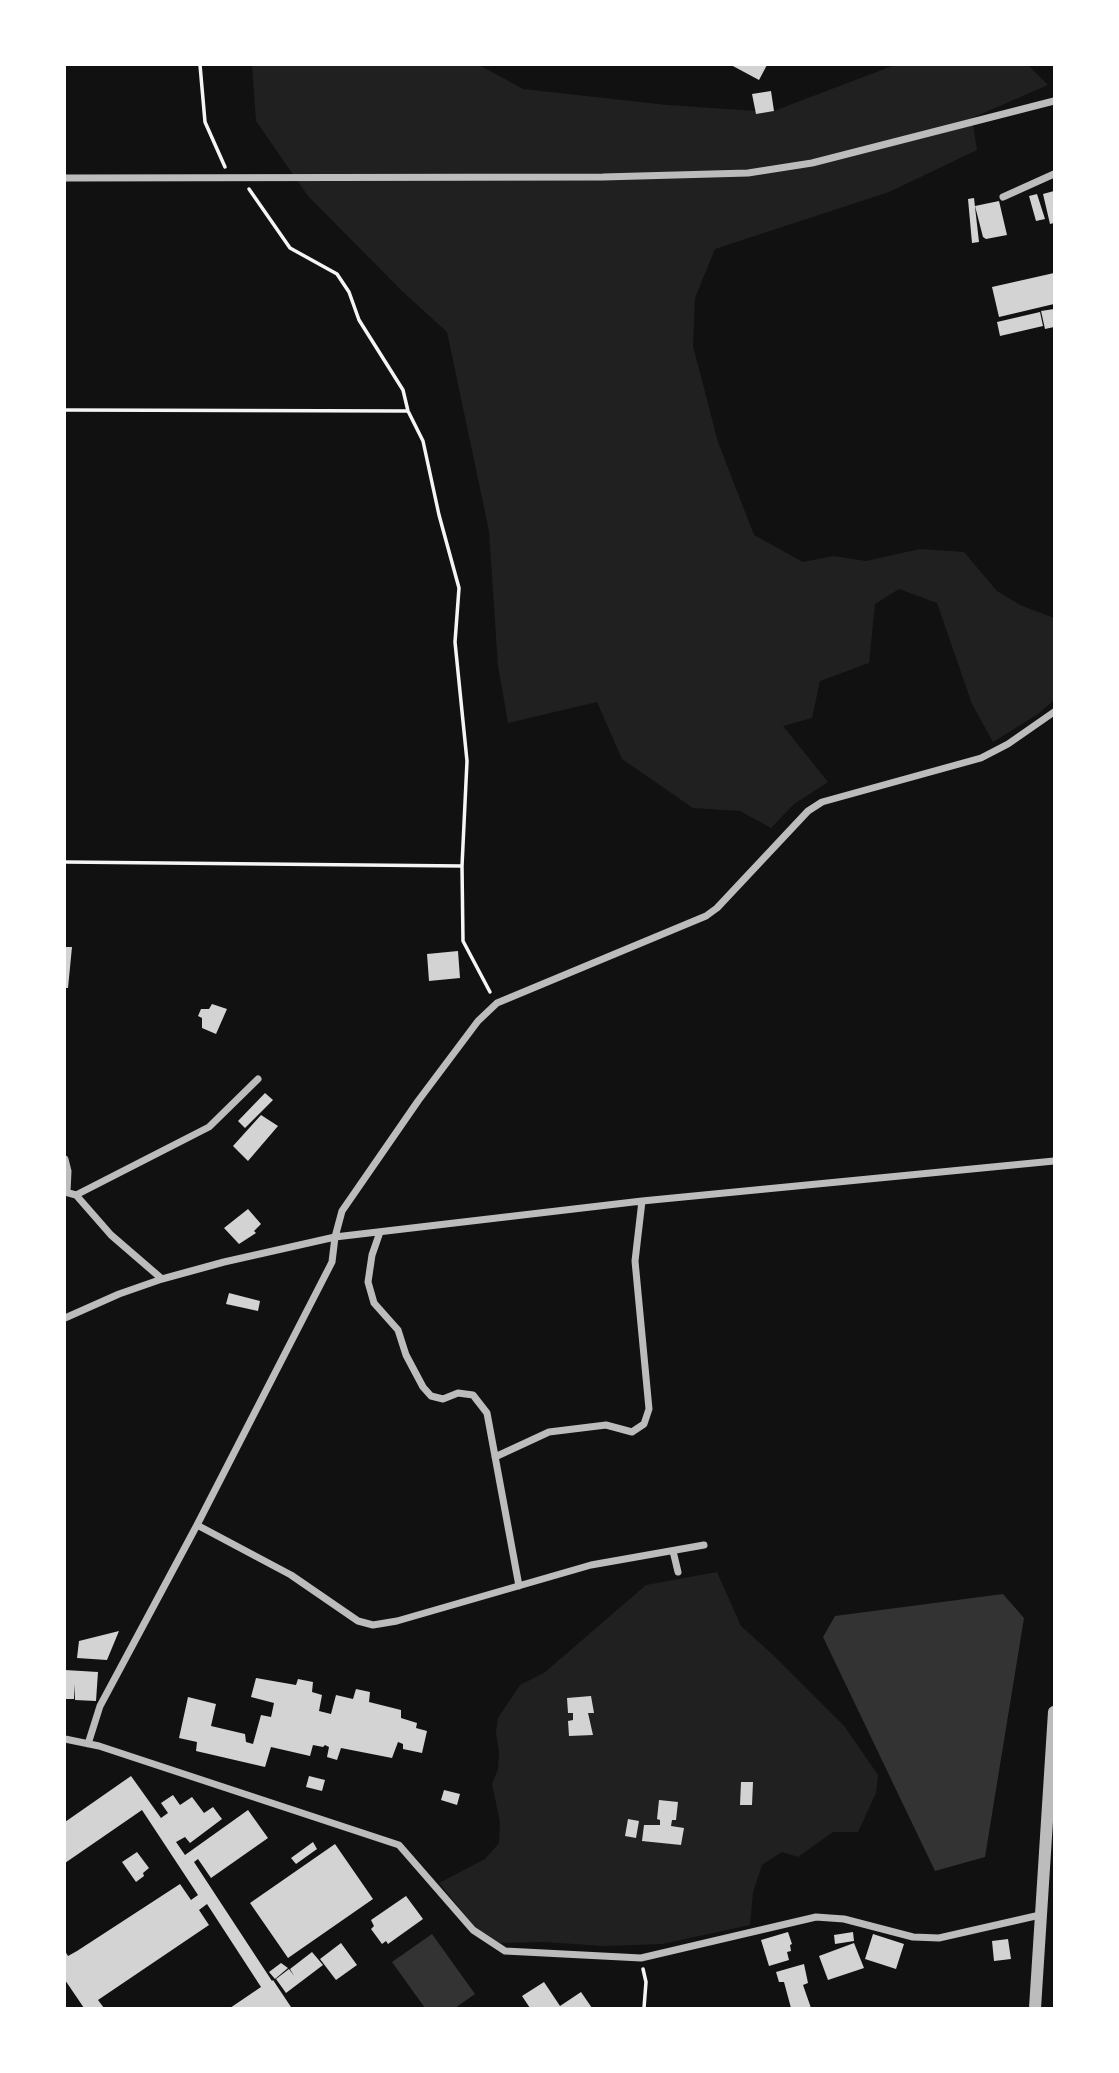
<!DOCTYPE html>
<style>
body{margin:0}
#map{position:relative;width:1119px;height:2073px;overflow:hidden;background:#111;font-family:Karla,sans-serif}
canvas{display:block}
.frame{position:absolute;inset:0;border:66px solid #fff;pointer-events:none}
</style>
<div id="map">
<canvas width="1119" height="2073"></canvas>
<div class="frame"></div>
</div>
<script>
const c = document.querySelector('canvas').getContext('2d');
c.lineJoin = 'round';
function fillPath(path, color) { c.fillStyle = color; c.fill(path, 'evenodd'); }
const shape = rows => new Path2D(rows.map(r => 'M' + r).join(''));
function stroke(path, color, width, dash) { c.strokeStyle = color; c.lineWidth = width; c.lineCap = dash ? 'butt' : 'round'; c.setLineDash(dash || []); c.stroke(path); }
fillPath(shape([
 [252,65,479,65,523,89,667,105,771,112,895,65,1028,65,1048,85,972,118,977,150,889,192,715,249,695,298,693,346,718,442,754,535,803,562,833,556,866,561,920,549,964,552,997,591,1020,605,1054,618,1054,700,1038,714,993,742,972,704,937,603,899,589,875,604,869,663,820,681,812,718,783,726,828,782,794,804,771,828,740,811,693,808,622,759,597,702,508,723,498,666,489,531,447,332,403,292,308,196,256,121],
 [717,1572,741,1626,772,1654,845,1727,878,1775,876,1793,858,1832,833,1832,798,1857,782,1852,762,1865,753,1892,750,1925,662,1944,604,1946,544,1942,496,1943,486,1941,439,1883,485,1859,499,1843,500,1822,492,1784,498,1769,499,1752,496,1733,498,1718,520,1685,544,1673,646,1585]
]), '#202020');
fillPath(shape([
 [1003,1594,1024,1618,985,1857,935,1871,823,1637,835,1616],
 [432,1934,475,1994,455,2008,425,2008,392,1962]
]), '#333');
fillPath(shape([
 [731,65,767,65,759,80],
 [771,91,774,111,756,114,752,94],
 [1054,191,1054,223,1050,224,1043,194],
 [1037,194,1045,219,1036,221,1029,196],
 [974,198,979,242,972,243,968,199],
 [999,201,1007,235,986,239,983,237,975,206],
 [1054,273,1054,304,999,317,992,287],
 [1054,309,1054,327,1045,329,1041,311],
 [1040,312,1043,326,1000,336,997,322],
 [65,947,72,947,68,988,65,988],
 [458,951,460,978,429,981,427,954],
 [212,1004,227,1009,216,1034,202,1028,202,1018,198,1016,201,1009,209,1009],
 [265,1093,273,1100,245,1128,238,1121],
 [261,1115,278,1126,248,1161,233,1146],
 [248,1209,261,1224,254,1231,256,1233,239,1244,224,1228],
 [229,1293,260,1301,258,1311,226,1304],
 [119,1631,107,1660,77,1658,79,1641],
 [65,1670,98,1672,96,1701,75,1700,75,1684,74,1699,65,1699],
 [256,1678,296,1685,298,1679,313,1682,312,1692,322,1695,319,1711,331,1714,336,1695,353,1699,356,1689,370,1692,369,1702,401,1710,401,1718,417,1723,416,1728,427,1731,422,1753,403,1749,403,1744,398,1742,392,1758,341,1748,337,1760,327,1757,329,1747,325,1745,323,1747,313,1745,310,1756,271,1747,265,1767,196,1751,197,1742,179,1738,188,1697,216,1704,211,1726,245,1734,246,1742,253,1744,261,1715,271,1717,274,1703,251,1697],
 [591,1696,594,1713,588,1713,593,1735,569,1736,568,1721,573,1720,573,1713,568,1713,567,1698],
 [131,1776,161,1818,168,1813,161,1803,173,1795,180,1805,192,1797,204,1813,213,1807,222,1819,190,1843,185,1837,176,1842,185,1855,248,1810,268,1838,211,1878,198,1859,194,1862,272,1981,273,1980,291,2007,230,2008,261,1987,207,1904,199,1910,209,1925,98,2000,104,2008,84,2008,65,1980,65,1951,68,1956,77,1951,180,1884,191,1900,198,1895,142,1810,65,1863,65,1822],
 [309,1776,325,1780,322,1791,306,1787],
 [741,1782,753,1782,752,1805,740,1805],
 [444,1790,460,1794,457,1805,441,1800],
 [659,1800,678,1802,676,1820,672,1820,671,1826,684,1828,681,1845,642,1841,644,1825,660,1825,660,1820,657,1819],
 [628,1819,639,1821,636,1838,625,1836],
 [313,1842,317,1849,296,1864,291,1858],
 [335,1844,373,1899,288,1958,250,1903],
 [137,1852,149,1868,143,1873,144,1876,136,1882,122,1862],
 [406,1896,423,1919,388,1944,386,1941,382,1944,371,1929,374,1926,371,1920],
 [788,1932,792,1944,790,1945,791,1951,787,1952,789,1960,769,1966,761,1940],
 [853,1932,854,1941,835,1944,834,1935],
 [873,1934,904,1944,896,1969,865,1959],
 [1008,1939,1011,1959,994,1961,992,1941],
 [341,1943,357,1965,336,1980,320,1959],
 [854,1943,864,1968,828,1980,819,1956],
 [312,1952,323,1965,286,1993,276,1979,289,1969,294,1976,290,1969],
 [281,1963,288,1968,275,1979,269,1972],
 [804,1964,808,1983,803,1985,811,2008,791,2008,784,1982,779,1982,776,1972],
 [544,1982,560,2006,581,1992,592,2008,530,2008,522,1996]
]), '#d3d3d3');
stroke(shape([
 [200,65,205,122,225,167],
 [249,189,290,248,337,274,349,292,359,320,403,390,408,411,423,441,439,515,459,588,455,642,467,761,462,866,463,941,490,992],
 [65,410,408,411],
 [65,862,462,866],
 [643,1969,646,1982,644,2008]
]), '#f5f5f5', 3.5);
stroke(shape([
 [65,178,603,177,748,173,812,163,1054,101],
 [1003,197,1054,174],
 [65,1159,68,1171,67,1192],
 [65,1192,76,1195,111,1235,162,1279],
 [76,1195,209,1127,258,1079],
 [380,1232,372,1255,368,1282,374,1303,398,1330,406,1355,423,1387,431,1396,443,1399,458,1393,473,1395,487,1413,519,1586],
 [65,1318,119,1294,162,1279,224,1262,335,1237,642,1201,1054,1161],
 [495,1457,549,1432,606,1425,632,1432,644,1424,649,1409,635,1261,642,1201],
 [197,1525,291,1575,358,1621,373,1625,397,1621,591,1565,704,1545],
 [673,1551,678,1572],
 [65,1739,99,1746,399,1845,473,1930,505,1951,641,1958,816,1917,844,1919,913,1937,939,1938,1040,1915],
 [88,1744,100,1706,197,1525,332,1262,335,1237,342,1211,418,1101,478,1021,497,1003,706,916,717,908,808,811,822,802,981,758,1008,744,1054,712]
]), '#bcbcbc', 7);
stroke(shape([
 [1035,2008,1054,1712]
]), '#bcbcbc', 12);
</script>
